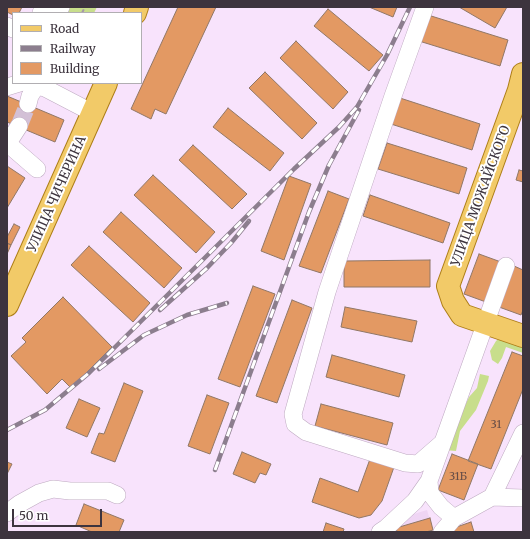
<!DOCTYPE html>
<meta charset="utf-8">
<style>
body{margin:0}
#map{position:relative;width:530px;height:539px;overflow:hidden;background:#f8e3fc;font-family:Merriweather,serif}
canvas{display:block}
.frame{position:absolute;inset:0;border:8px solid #3d343e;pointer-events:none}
.legend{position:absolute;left:12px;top:12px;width:130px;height:72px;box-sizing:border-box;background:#fff;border:1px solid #b1aeb2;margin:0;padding:5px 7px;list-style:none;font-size:12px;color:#3d343e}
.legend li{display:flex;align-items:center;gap:8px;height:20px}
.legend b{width:20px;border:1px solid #b1aeb2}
.scale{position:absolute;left:12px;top:509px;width:90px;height:18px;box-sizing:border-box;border:2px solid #3d343e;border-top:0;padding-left:5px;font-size:12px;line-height:14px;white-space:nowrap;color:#3d343e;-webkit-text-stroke:3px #fff;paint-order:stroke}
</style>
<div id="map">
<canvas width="530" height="539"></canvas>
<div class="frame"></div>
<ul class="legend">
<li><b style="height:5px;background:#f2ca68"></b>Road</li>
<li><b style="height:5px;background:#8c7e8e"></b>Railway</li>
<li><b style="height:11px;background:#e39963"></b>Building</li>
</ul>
<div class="scale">50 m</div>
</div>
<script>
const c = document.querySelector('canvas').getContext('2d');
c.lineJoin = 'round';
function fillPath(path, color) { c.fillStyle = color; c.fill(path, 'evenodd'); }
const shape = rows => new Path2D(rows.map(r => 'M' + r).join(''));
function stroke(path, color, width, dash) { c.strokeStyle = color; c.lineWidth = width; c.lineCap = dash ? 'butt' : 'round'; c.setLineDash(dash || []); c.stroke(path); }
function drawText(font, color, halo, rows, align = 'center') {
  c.font = font + ' Merriweather,serif'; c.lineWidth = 4; c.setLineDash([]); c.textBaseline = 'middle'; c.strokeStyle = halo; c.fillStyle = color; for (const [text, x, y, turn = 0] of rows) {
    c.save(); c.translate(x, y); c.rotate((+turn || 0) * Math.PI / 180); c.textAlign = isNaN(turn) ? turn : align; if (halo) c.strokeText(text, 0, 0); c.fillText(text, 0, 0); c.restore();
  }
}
fillPath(shape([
 [427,510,433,530,397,532,394,520]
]), '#efd5f4');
fillPath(shape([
 [69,7,97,7,94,13,70,13,67,11],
 [504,334,523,339,523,353,506,347,502,358,498,364,492,360,490,351,496,341],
 [480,374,489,376,488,381,476,410,460,431,456,451,444,450,469,397,477,388]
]), '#c8de8c');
const building = shape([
 [7,7,22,7,19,13,13,13,13,15,7,12,7,7],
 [178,7,216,7,166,114,155,109,151,119,131,109,178,7],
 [369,7,397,7,393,17,369,7],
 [459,7,507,7,495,28,459,7],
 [328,9,383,55,369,71,314,26,328,9],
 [428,15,508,40,500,66,419,41,428,15],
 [296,41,348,92,333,109,280,58,296,41],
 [265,72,317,123,302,139,249,88,265,72],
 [7,96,64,120,55,142,7,122,7,96],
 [400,98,480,124,472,150,391,124,400,98],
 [228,108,284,153,270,171,213,127,228,108],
 [387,143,467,168,459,194,378,169,387,143],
 [193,145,247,194,232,209,179,160,193,145],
 [7,166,25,178,7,208,7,166],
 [519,170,523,171,523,182,516,180,519,170],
 [153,175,215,232,196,253,134,195,153,175],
 [289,176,311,184,284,260,261,251,289,176],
 [328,191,349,199,321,273,299,266,328,191],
 [370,195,450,223,443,243,363,216,370,195],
 [121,212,182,268,164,288,103,232,121,212],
 [14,224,20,227,11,245,7,243,7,237,14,224],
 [7,243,11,245,7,254,7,243],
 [89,246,150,303,133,322,71,265,89,246],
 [479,254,501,262,486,302,464,294,479,254],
 [430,260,430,287,344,287,344,261,430,260],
 [514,266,523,270,523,310,521,315,499,307,514,266],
 [253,286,275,294,240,387,218,379,253,286],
 [63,297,112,347,71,388,62,379,47,394,11,356,26,342,22,338,63,297],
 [292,300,312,308,277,403,256,396,292,300],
 [345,307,417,321,412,342,341,327,345,307],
 [512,352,523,356,523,389,491,469,468,461,512,352],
 [332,355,405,375,399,397,326,377,332,355],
 [124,383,143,391,115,462,91,453,99,433,104,434,124,383],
 [207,395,229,403,210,454,188,446,207,395],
 [79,399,100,408,87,437,66,428,79,399],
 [321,404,393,423,387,445,315,426,321,404],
 [242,452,271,464,266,475,260,473,255,483,233,474,242,452],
 [452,454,478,464,464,500,438,490,452,454],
 [370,459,394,467,382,501,371,515,359,518,312,502,320,478,358,492,370,459],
 [7,462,12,464,7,474,7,462],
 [84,504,124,520,119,532,92,532,76,525,84,504],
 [430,518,433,530,426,532,397,532,396,528,430,518],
 [471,522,474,532,449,532,448,530,471,522],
 [326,523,344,529,343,532,323,532,326,523]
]);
fillPath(building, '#e39963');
stroke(building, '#907766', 1);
stroke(shape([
 [19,126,28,104]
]), '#d3c0d6', 17, [17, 8]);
const minor = shape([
 [425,7,393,96,327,292,293,414,295,424,306,432,405,463,418,464,441,444],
 [41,13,43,7],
 [58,13,61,7],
 [7,26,13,29],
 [27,83,45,88,93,113],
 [7,87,20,83],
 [28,104,30,96,37,85],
 [7,143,37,169],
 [8,143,19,126],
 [429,481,506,266],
 [492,497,523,433],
 [7,513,19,504,39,493,53,489,70,491,108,491,117,495],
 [380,532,386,528,415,501,429,481,430,493,441,507,454,518,492,497,523,498],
 [442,532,454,518]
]);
const major = shape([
 [135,13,137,7],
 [523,74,519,90,448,286,453,301,462,315,523,336],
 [7,305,106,83]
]);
stroke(minor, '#beaac1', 18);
stroke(major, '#ad7e18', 24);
stroke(shape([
 [82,13,85,7]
]), '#a696a8', 2, [4, 2]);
stroke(minor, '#fff', 17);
stroke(major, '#f2ca68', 22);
const rail = shape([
 [160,310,207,268,231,243,249,221],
 [99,369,144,335,187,315,227,303],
 [7,430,45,410,89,373,294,169,339,127,357,107,387,55,410,7],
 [215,470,309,212,329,165,359,110]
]);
stroke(rail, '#8c7e8e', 4.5);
stroke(rail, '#fff', 3, [9]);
drawText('11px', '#664d47', null, [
 ["31",496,425],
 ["31Б",458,477]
]);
drawText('13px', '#3d343e', '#fff', [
 ["УЛИЦА ЧИЧЕРИНА",57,194,-66],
 ["УЛИЦА МОЖАЙСКОГО",481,196,-70]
]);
</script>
